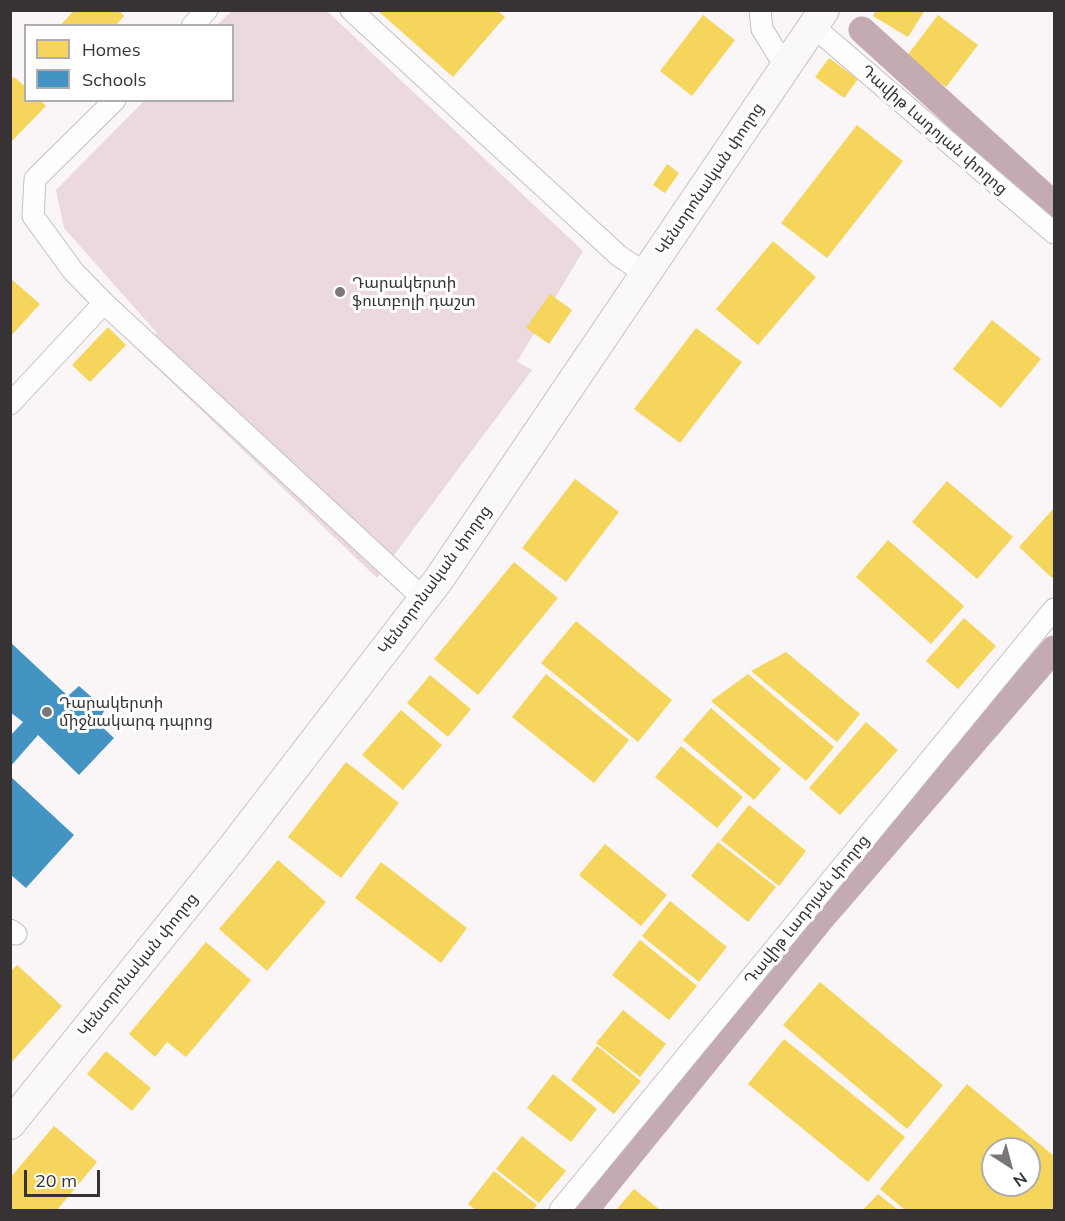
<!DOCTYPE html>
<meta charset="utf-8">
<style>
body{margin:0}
#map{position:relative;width:1065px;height:1221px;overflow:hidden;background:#faf5f6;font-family:Mulish,sans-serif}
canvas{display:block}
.frame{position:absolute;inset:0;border:12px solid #373334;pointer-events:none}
.legend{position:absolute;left:24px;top:24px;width:210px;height:78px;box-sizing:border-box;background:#fff;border:2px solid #afadae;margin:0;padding:8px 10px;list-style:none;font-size:18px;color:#373334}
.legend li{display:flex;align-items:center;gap:12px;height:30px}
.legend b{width:30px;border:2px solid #afadae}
.north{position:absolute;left:981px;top:1137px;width:60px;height:60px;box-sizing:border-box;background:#fff;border:2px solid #afadae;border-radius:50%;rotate:144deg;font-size:16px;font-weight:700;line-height:24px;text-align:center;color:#373334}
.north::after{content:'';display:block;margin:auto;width:21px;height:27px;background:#7b7778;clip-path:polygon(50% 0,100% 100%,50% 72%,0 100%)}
.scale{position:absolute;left:24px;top:1170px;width:76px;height:27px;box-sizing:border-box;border:3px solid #373334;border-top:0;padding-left:8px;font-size:18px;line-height:21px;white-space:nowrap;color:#373334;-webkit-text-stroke:4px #fff;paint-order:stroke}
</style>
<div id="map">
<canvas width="1065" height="1221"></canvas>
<div class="frame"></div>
<ul class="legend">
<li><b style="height:16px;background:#f6d55c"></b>Homes</li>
<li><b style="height:16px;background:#4393c3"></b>Schools</li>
</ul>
<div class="north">N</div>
<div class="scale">20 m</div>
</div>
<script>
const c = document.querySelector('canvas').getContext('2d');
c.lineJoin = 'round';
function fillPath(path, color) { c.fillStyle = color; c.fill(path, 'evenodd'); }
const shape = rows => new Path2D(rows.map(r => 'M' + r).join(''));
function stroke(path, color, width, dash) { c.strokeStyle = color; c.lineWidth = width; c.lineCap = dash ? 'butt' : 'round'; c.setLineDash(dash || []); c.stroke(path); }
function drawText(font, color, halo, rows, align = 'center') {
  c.font = font + ' Mulish,"Noto Sans Armenian",sans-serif'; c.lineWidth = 6; c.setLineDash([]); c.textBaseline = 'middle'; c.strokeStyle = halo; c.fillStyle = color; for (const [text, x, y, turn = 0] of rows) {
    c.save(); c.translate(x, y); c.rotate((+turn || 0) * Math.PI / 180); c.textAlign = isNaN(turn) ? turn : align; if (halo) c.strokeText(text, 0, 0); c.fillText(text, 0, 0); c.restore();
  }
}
fillPath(shape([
 [232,11,327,11,583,251,517,362,532,370,377,578,139,351,157,333,64,228,56,190,144,101,232,100,232,26,217,25]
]), '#ecd9de');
fillPath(shape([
 [74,10,119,10,124,16,115,26,60,26],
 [377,10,497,10,505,17,453,77],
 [876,10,925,10,908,37,873,16],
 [703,15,735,40,692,96,660,71],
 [938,15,978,45,946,87,906,57],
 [829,58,858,79,844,98,815,77],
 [14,77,26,87,26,100,40,100,46,106,10,143,10,80],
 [857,125,903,161,827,258,781,223],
 [667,164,679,173,665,193,653,185],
 [773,241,816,277,758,345,716,309],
 [10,278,40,304,10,337],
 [550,294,572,310,549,344,526,328],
 [992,320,1041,359,1001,408,953,369],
 [108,327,126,345,90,382,72,365],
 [696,328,742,362,680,443,634,409],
 [575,479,619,512,566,582,522,548],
 [947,481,1013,537,977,579,912,522],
 [1054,508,1054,575,1052,578,1019,547],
 [888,540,964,606,931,644,856,577],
 [514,562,558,598,478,695,434,659],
 [964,618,996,646,958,689,926,661],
 [576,621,672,700,638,742,541,663],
 [786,652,860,714,837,742,751,671],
 [546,674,629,740,594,783,512,717],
 [748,674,834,747,806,781,711,701],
 [430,675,471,709,448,737,407,703],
 [711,708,781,769,754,800,683,740],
 [401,710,442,745,403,790,362,755],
 [866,722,898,750,840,815,809,788],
 [681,746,743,797,717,828,655,777],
 [346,762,399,803,341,878,288,837],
 [749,805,806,851,779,886,721,840],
 [718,842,776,887,748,922,691,876],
 [605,844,667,895,641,926,579,875],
 [278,860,326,902,267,971,219,929],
 [381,862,467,928,441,963,355,898],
 [670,901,727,947,699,982,642,936],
 [640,940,697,986,669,1020,612,975],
 [206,942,251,980,186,1057,167,1042,155,1057,129,1034],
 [17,965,62,1006,10,1064,10,972],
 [820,982,943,1085,907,1129,783,1025],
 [623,1010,666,1044,640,1077,596,1043],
 [784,1039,905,1137,868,1182,748,1084],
 [597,1046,641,1081,614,1114,571,1080],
 [106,1051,151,1088,132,1111,87,1074],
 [553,1074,597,1109,571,1142,527,1108],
 [967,1084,1054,1156,1054,1210,905,1210,880,1189],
 [993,1149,1029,1149,1029,1185,993,1185],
 [54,1126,97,1162,57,1210,10,1210,10,1178],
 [522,1136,566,1171,539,1203,496,1169],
 [494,1171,537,1205,533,1210,476,1210,468,1204],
 [634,1189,660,1210,616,1210],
 [878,1194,898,1210,863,1210]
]), '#f6d55c');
fillPath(shape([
 [10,642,68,696,79,686,105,709,98,723,114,738,79,775,38,735,10,767,10,736,23,722,10,712],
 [10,776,74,835,26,888,10,874]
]), '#4393c3');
stroke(shape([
 [862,30,1054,205],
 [585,1210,820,920,1054,649]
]), '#c4abb2', 27);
const minor = shape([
 [351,10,619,256,646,274],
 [760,10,762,29,785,66],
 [192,26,207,10],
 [814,27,1054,233],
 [104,303,424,599],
 [10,404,104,303,73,271,33,216,35,179,115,100],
 [10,930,16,934],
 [560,1210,1054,609]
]);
const secondary = shape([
 [10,1124,234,846,439,579,824,10]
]);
stroke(minor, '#c4c0c1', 23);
stroke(secondary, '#c4c0c1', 32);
stroke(minor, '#fefefe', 21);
stroke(secondary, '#fbf8f9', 30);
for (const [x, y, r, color] of [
 [340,292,6,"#7b7778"],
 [47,712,6,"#7b7778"]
]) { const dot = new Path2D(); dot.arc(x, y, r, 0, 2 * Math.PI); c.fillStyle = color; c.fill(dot); stroke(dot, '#fff', 2); }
drawText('16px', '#373334', '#fff', [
 ["Դավիթ Լադոյան փողոց",934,130,41],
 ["Կենտրոնական փողոց",710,179,-56],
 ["Կենտրոնական փողոց",435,580,-54],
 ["Դավիթ Լադոյան փողոց",807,910,-51],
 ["Կենտրոնական փողոց",138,965,-51]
]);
drawText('16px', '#373334', '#fff', [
 ["Դարակերտի",352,283],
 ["ֆուտբոլի դաշտ",352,301],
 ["Դարակերտի",59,703],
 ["միջնակարգ դպրոց",59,721]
], 'left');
</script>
